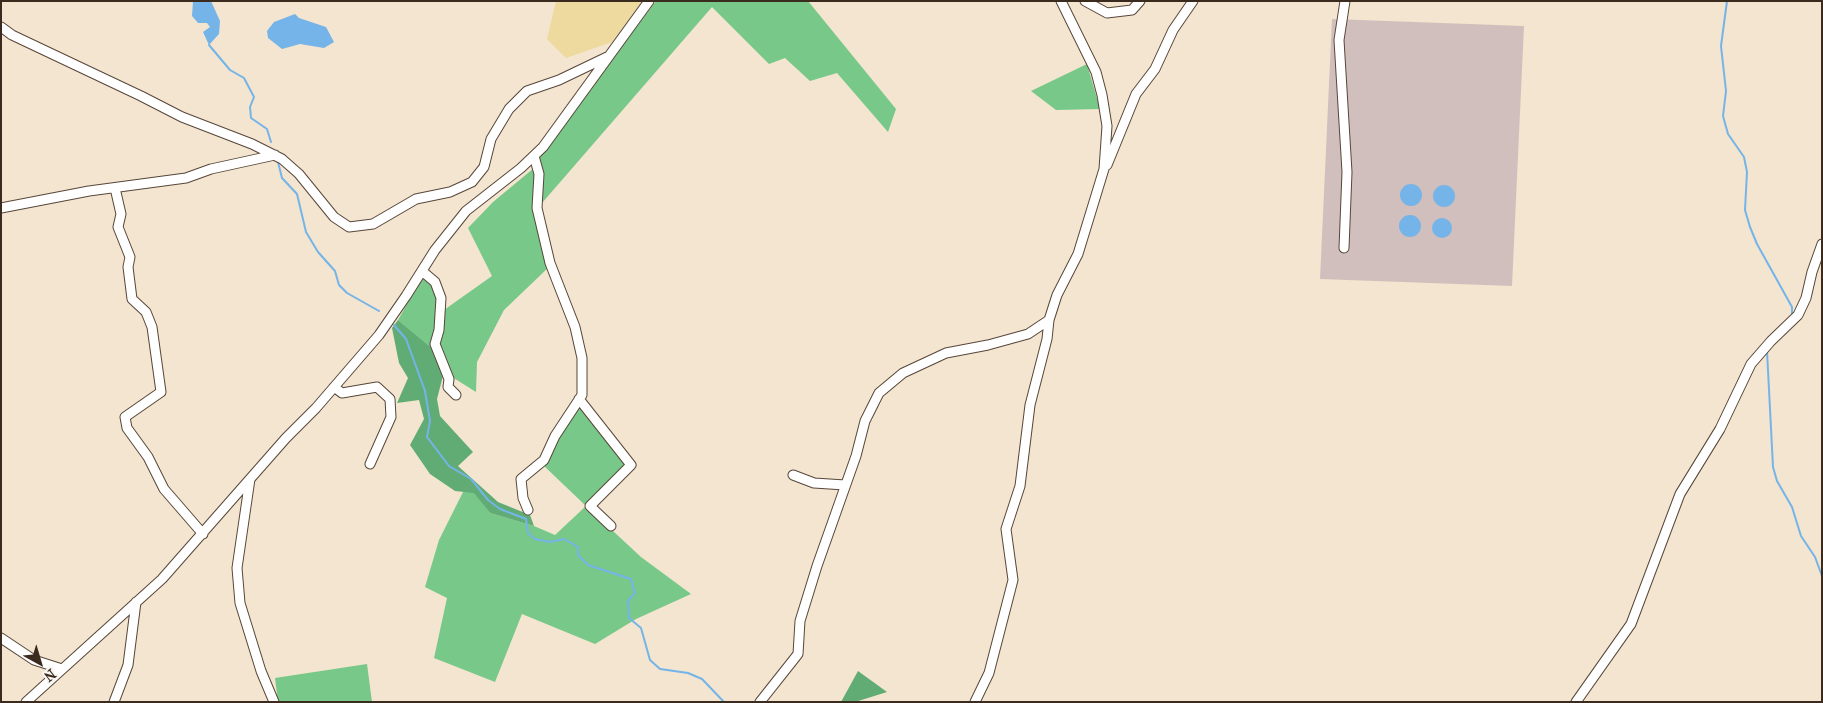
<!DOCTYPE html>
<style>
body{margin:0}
#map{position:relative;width:1823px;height:703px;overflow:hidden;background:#f3e5cf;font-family:"IM FELL French Canon",serif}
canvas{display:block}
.frame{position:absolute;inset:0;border:2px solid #3b2a1e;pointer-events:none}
.north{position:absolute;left:15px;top:638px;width:50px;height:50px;-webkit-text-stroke:4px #f6f6f2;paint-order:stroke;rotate:141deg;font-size:14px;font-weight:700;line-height:20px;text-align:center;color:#3b2a1e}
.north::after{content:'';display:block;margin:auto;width:18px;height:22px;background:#3b2a1e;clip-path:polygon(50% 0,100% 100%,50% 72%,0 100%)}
</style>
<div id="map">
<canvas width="1823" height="703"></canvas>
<div class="frame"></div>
<div class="north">N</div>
</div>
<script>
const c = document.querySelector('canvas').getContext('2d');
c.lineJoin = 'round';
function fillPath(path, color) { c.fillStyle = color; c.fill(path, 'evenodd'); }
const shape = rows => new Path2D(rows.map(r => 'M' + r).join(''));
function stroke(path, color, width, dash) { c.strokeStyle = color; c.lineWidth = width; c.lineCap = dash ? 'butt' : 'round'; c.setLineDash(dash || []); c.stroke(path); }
fillPath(shape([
 [1332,19,1524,26,1512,286,1320,279]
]), '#d1bfbd');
fillPath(shape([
 [656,1,808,1,896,109,888,132,837,73,810,81,785,58,769,64,712,7,542,203,541,174,538,157],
 [1087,64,1100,109,1056,110,1031,91],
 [534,168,550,266,504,310,477,362,476,392,449,375,437,345,444,310,492,276,468,228,493,202],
 [423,276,434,284,439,299,435,352,398,320],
 [579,402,628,465,586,506,641,557,691,594,636,619,595,644,522,614,495,682,434,658,447,598,425,587,439,540,463,492,474,492,490,513,534,526,555,535,586,506,543,465],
 [367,664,372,702,278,702,275,678]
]), '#77c889');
fillPath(shape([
 [398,320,436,352,444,372,437,399,440,416,473,452,458,466,498,502,530,515,534,526,490,513,474,493,455,491,430,474,410,445,424,419,419,400,397,403,408,378,399,363,392,328],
 [858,671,887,692,855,702,841,702]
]), '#61ac75');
fillPath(shape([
 [556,1,578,2,642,1,612,42,566,58,547,39]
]), '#eeda9e');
fillPath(shape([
 [193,1,211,1,220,21,219,34,209,45,203,32,210,27,207,23,198,23,192,16],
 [295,14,299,18,326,27,334,42,324,48,300,44,282,49,268,38,267,31,274,22],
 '1400 195a11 11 0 1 1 22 0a11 11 0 1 1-22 0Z',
 '1433 196a11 11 0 1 1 22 0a11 11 0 1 1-22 0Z',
 '1399 226a11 11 0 1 1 22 0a11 11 0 1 1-22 0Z',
 '1432 228a10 10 0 1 1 20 0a10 10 0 1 1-20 0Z'
]), '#75b4e9');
stroke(shape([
 [1727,1,1721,46,1726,91,1723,116,1728,134,1744,157,1747,172,1745,210,1750,227,1757,244,1792,307,1792,316],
 [209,45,230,70,244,78,254,97,250,107,251,118,267,129,271,142],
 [278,162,282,178,297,194,306,232,318,252,335,271,339,285,347,293,379,311],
 [394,325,406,339,425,391,430,421,427,437,449,466,471,479,488,500,500,509,526,519,528,533,535,539,550,542,564,539,578,547,578,555,588,565,631,579,635,593,628,601,629,618,641,628,650,660,660,669,688,673,702,679,724,702],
 [1767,351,1773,467,1777,481,1792,507,1801,536,1815,557,1822,576]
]), '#75b4e9', 2);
const minor = shape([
 [1085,1,1107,13,1132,10,1140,1],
 [1,27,12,35,141,96,182,117,252,144,282,159,299,174,334,217,349,227,373,224,416,199,450,192,472,182,484,167,491,139,509,109,527,91,559,80,607,57],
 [1107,165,1136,94,1155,69,1173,30,1193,1],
 [115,188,121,214,118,227,130,257,128,267,132,299,146,312,152,327,161,392,125,417,127,428,148,457,164,489,203,534],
 [1,208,89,191,186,178,211,169,275,155],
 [1344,248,1347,172,1339,40,1345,1],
 [422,271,435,282,441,298,439,330,435,344,449,379,448,387,456,395],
 [334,387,342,393,377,387,390,399,391,417,370,464],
 [579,399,631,465,590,506,611,526],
 [793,475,814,483,845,485],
 [250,479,237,568,240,603,261,671,274,702],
 [528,510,523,498,521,479,544,460,555,436,582,395,582,358,575,327,550,263,537,208,539,174,534,156],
 [1,638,34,660,62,669],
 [26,702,162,579,286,438,316,408,379,335,406,296,435,250,466,211,521,168,543,147,649,1],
 [114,702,128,665,136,602],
 [760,702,798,654,800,621,817,566,856,456,865,421,879,393,903,373,946,353,988,345,1028,334,1049,320],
 [975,702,989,673,1013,580,1006,529,1020,486,1030,405,1047,339,1049,320,1057,295,1078,254,1104,169,1107,126,1102,95,1096,72,1061,1],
 [1576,702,1631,624,1680,494,1720,429,1751,364,1771,341,1798,315,1806,298,1812,272,1822,244]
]);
stroke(minor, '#574639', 11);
stroke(minor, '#fff', 9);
</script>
